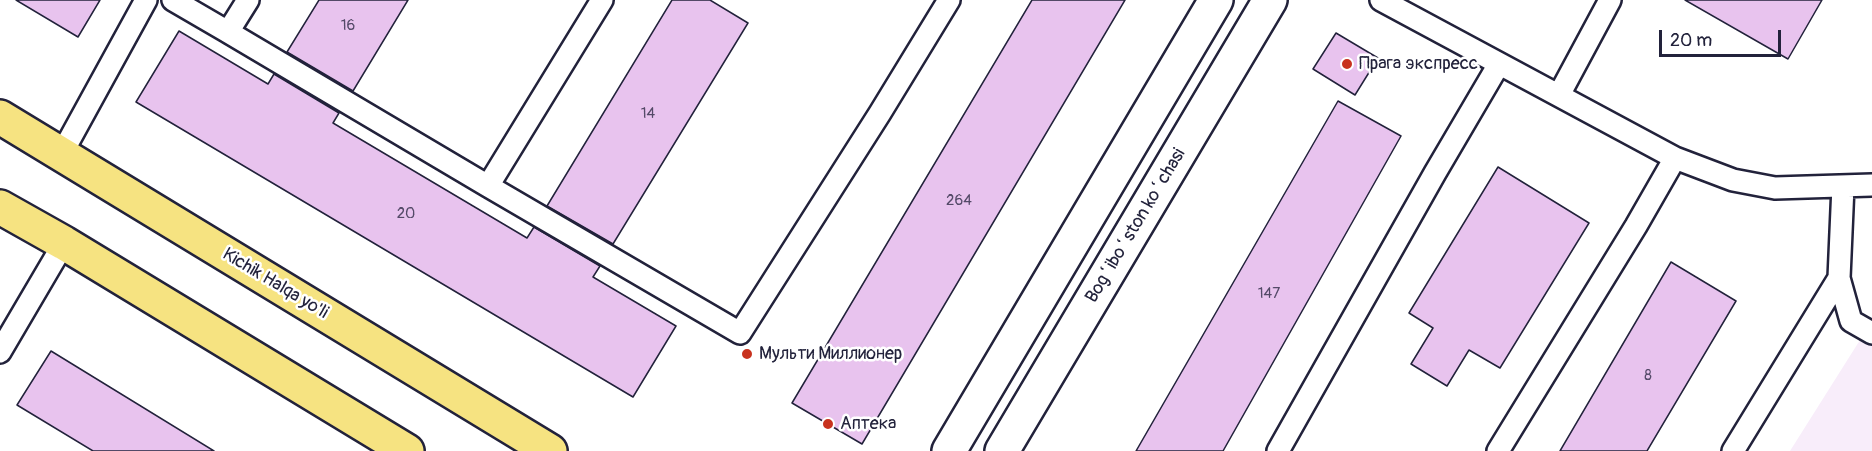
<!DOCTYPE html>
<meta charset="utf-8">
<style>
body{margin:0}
#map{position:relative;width:1872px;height:451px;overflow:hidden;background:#fff;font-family:Pangolin,sans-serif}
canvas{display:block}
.scale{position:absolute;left:1659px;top:30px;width:122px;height:27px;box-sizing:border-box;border:3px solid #22223b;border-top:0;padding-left:8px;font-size:18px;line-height:21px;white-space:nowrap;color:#22223b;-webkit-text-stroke:4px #fff;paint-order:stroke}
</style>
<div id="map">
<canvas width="1872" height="451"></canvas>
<div class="scale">20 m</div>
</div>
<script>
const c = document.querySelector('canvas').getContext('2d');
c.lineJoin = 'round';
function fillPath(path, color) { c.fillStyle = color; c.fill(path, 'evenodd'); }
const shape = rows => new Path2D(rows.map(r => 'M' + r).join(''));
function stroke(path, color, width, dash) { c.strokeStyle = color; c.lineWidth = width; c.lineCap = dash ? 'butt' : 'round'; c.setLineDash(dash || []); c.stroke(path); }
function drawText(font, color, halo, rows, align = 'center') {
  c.font = font + ' Pangolin,sans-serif'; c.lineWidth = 5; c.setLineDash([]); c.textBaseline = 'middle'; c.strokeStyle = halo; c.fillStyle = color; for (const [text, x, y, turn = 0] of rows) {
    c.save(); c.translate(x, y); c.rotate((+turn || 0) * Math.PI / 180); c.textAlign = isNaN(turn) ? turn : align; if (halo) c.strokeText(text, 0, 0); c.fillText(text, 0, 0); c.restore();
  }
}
fillPath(shape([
 [1872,321,1872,451,1790,451]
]), '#f8edfa');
const building = shape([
 [16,0,100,0,78,37,16,0],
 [319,0,408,0,353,91,287,52,319,0],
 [672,0,710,0,748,23,613,244,547,206,672,0],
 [1032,0,1125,0,862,444,792,403,1032,0],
 [1685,0,1822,0,1788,59,1685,0],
 [179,31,268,84,274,74,339,113,333,123,527,238,534,227,600,266,593,277,676,326,633,397,136,102,179,31],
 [1336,33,1378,58,1355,95,1313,69,1336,33],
 [1338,101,1401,136,1223,451,1136,451,1338,101],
 [1498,167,1589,223,1500,368,1469,350,1447,386,1411,364,1433,328,1409,313,1498,167],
 [1671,262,1736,301,1647,451,1560,451,1671,262],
 [51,351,214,451,93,451,17,405,51,351]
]);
fillPath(building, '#e8c3ee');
stroke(building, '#22223b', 1.5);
const service = shape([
 [173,0,228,32],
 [248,0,228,32,488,186,740,333,880,113,949,0],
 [1381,0,1675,158,1733,180,1775,188,1872,185],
 [1559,95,1610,0],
 [61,155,146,0],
 [488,186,602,0],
 [1843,186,1839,278,1851,321,1872,333],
 [0,352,64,243],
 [1278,451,1435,173,1499,64],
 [1498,451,1636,226,1675,158],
 [1733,451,1839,278]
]);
const tertiary = shape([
 [949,451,1216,0],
 [1002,451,1270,0]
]);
const trunk = shape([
 [0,117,550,451],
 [0,207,64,243,407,451]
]);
stroke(service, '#22223b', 26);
stroke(tertiary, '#22223b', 38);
stroke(trunk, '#22223b', 38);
stroke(service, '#fff', 21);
stroke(tertiary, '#fff', 33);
stroke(trunk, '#f6e381', 33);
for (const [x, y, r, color] of [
 [1347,64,6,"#c8321e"],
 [747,354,6,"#c8321e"],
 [828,424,6,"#c8321e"]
]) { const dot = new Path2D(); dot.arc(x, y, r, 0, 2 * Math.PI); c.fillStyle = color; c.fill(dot); stroke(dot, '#fff', 2); }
drawText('15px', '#544a68', null, [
 ["16",348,26],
 ["14",648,114],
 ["264",959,201],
 ["20",406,214],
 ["147",1269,294],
 ["8",1648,376]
]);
drawText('18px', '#22223b', '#fff', [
 ["Прага экспресс",1359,64],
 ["Мульти Миллионер",759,354],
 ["Аптека",840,424]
], 'left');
drawText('18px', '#22223b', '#fff', [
 ["Bogʻiboʻston koʻchasi",1136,226,-59],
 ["Kichik Halqa yo'li",275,284,31]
]);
</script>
